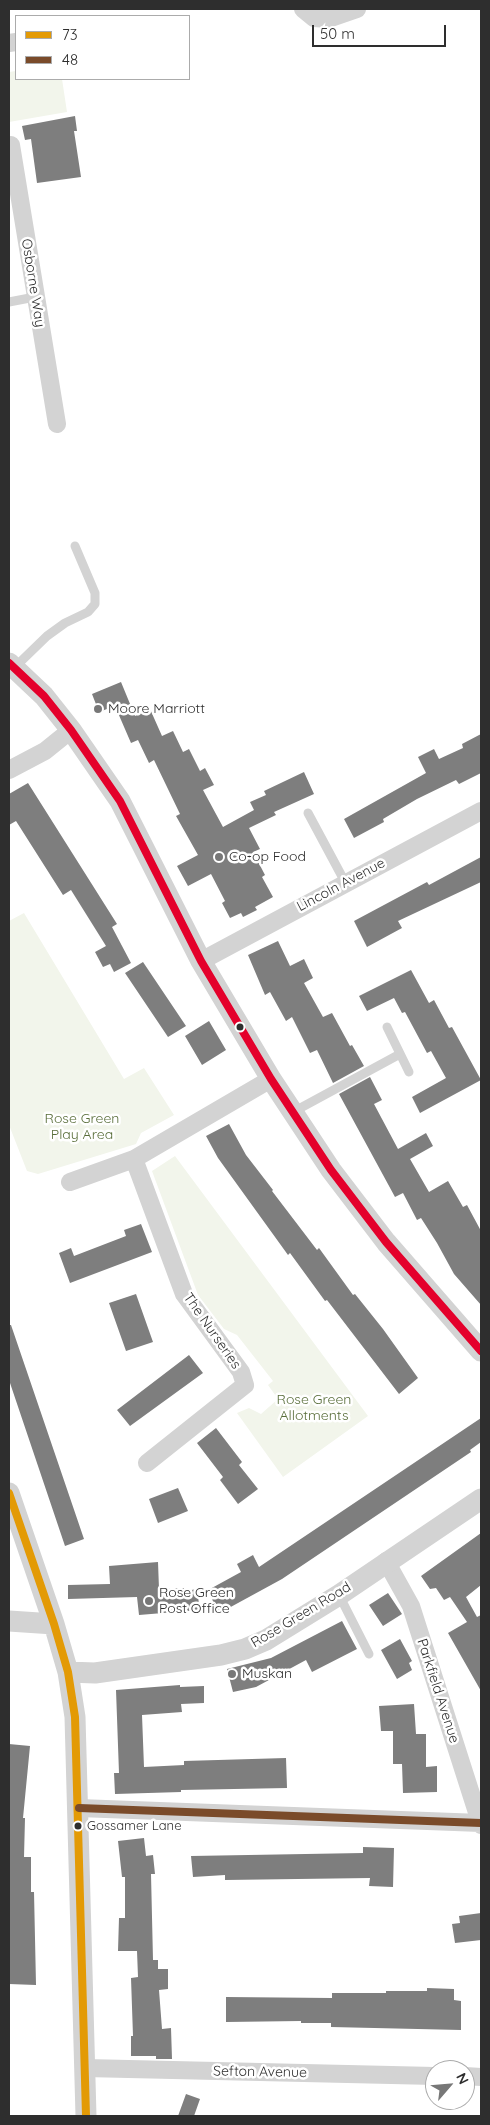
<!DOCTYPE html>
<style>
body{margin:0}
#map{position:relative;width:490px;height:2125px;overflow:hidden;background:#fff;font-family:Quicksand,sans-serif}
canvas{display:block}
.frame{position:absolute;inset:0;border:10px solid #2e2e2e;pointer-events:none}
.legend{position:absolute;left:15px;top:15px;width:175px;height:65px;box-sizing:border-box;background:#fff;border:1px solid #ababab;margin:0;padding:6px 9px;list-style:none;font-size:15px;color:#2e2e2e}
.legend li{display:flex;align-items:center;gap:10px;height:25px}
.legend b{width:25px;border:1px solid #ababab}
.north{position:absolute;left:425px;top:2060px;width:50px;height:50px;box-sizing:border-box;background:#fff;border:1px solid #ababab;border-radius:50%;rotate:63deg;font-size:14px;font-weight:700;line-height:20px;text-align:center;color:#2e2e2e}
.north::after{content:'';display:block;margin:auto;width:18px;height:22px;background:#777;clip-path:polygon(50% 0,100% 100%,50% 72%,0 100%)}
.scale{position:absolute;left:312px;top:25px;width:134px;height:22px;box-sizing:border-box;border:2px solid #2e2e2e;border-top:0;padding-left:6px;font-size:15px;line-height:18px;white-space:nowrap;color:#2e2e2e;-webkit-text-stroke:4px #fff;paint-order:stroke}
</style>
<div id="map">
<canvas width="490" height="2125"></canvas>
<div class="frame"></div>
<ul class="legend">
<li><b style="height:6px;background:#e39a05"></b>73</li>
<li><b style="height:6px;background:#7a4b2a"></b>48</li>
</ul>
<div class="north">N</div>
<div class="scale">50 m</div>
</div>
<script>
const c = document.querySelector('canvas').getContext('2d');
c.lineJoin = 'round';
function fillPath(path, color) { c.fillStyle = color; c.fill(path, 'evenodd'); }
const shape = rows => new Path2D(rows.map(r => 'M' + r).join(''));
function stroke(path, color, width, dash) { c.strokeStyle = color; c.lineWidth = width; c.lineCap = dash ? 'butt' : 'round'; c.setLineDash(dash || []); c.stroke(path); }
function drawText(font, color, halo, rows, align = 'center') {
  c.font = font + ' Quicksand,sans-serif'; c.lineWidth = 5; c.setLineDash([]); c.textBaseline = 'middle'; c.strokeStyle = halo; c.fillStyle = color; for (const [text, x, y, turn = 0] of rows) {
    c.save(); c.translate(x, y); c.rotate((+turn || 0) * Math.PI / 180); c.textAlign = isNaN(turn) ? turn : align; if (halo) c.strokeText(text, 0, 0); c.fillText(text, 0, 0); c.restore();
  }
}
fillPath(shape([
 [16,71,16,79,62,79,67,112,9,122,9,72],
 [24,913,124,1079,144,1068,174,1115,141,1133,136,1144,38,1174,27,1171,9,1125,9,921],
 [175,1156,368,1416,283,1477,237,1413,249,1408,261,1414,278,1399,268,1385,273,1381,237,1335,224,1329,198,1295,152,1171]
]), '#f2f5eb');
fillPath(shape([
 [75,116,77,131,74,131,81,177,37,183,31,139,25,140,22,126],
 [121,682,135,716,150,709,162,736,173,731,183,752,189,749,200,771,205,768,214,785,203,790,223,827,254,810,250,802,266,795,264,791,304,772,314,794,274,812,276,815,249,828,260,849,253,852,265,875,262,877,273,897,255,907,257,910,243,917,241,913,230,918,222,903,225,901,211,874,188,886,177,866,198,855,176,816,180,814,154,760,149,763,138,740,131,743,115,706,99,712,92,694],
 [481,734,481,773,459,784,456,780,417,799,383,819,384,822,354,838,344,819,426,773,418,757,434,749,439,759,463,748,462,744],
 [28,783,117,924,112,927,131,963,114,972,110,964,103,967,95,952,106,946,71,890,63,895,16,821,9,825,9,794],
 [481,857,481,882,398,921,402,928,367,947,354,921,427,882,429,885],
 [278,941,290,966,304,959,313,978,304,983,323,1017,332,1013,350,1046,352,1045,364,1066,333,1083,317,1050,310,1053,292,1017,286,1021,270,992,265,995,248,955],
 [143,962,186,1026,168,1037,125,973],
 [411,970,429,1003,434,1000,449,1028,452,1027,481,1080,420,1113,412,1097,446,1078,431,1051,427,1053,405,1012,402,1013,394,998,367,1011,359,996],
 [209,1021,226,1050,202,1065,185,1036],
 [370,1077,382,1100,374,1104,398,1149,426,1133,433,1146,410,1159,429,1192,448,1181,463,1207,467,1205,481,1231,481,1305,454,1274,437,1243,421,1218,417,1220,403,1193,395,1197,339,1094],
 [229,1124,246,1155,273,1190,272,1191,317,1250,319,1248,353,1295,355,1294,383,1329,418,1378,399,1394,327,1300,325,1301,290,1253,288,1255,218,1158,206,1136],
 [141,1224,152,1252,70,1283,59,1253,71,1248,74,1256,126,1236,124,1230],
 [136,1294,153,1342,126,1351,109,1303],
 [9,1325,11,1325,84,1539,65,1546,9,1380],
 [189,1355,203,1373,130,1426,117,1410],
 [481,1418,481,1442,470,1450,471,1452,282,1579,216,1615,210,1589,241,1572,237,1564,253,1555,259,1567],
 [216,1428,242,1462,239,1465,258,1489,238,1504,220,1480,223,1477,197,1443],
 [178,1488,188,1511,158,1523,149,1499],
 [481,1533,481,1585,466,1597,477,1617,481,1615,481,1691,448,1633,467,1622,450,1597,444,1600,436,1588,430,1589,421,1576],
 [158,1562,159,1589,184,1588,184,1591,198,1589,199,1610,139,1615,137,1597,68,1599,68,1585,110,1584,109,1566],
 [388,1593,402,1614,383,1626,369,1605],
 [342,1621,357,1649,312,1672,306,1660,256,1687,233,1692,227,1669,271,1658],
 [400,1639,412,1661,409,1663,412,1670,397,1679,381,1650],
 [180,1685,180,1687,204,1686,204,1703,181,1704,182,1712,142,1715,144,1767,184,1765,184,1761,286,1758,287,1788,181,1790,181,1792,115,1794,114,1773,119,1773,116,1690],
 [414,1704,416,1734,426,1734,426,1767,437,1766,437,1792,403,1793,402,1764,393,1764,393,1731,381,1731,379,1706],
 [9,1744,30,1746,23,1818,25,1818,24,1857,31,1857,31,1892,34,1892,36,1985,9,1984],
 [144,1838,146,1856,153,1855,155,1874,151,1874,153,1960,158,1960,158,1969,168,1969,168,1989,159,1990,162,2029,171,2028,172,2059,156,2059,156,2056,131,2056,131,2036,133,2036,131,1978,138,1977,137,1951,118,1951,119,1918,125,1918,125,1877,122,1877,118,1841],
 [363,1847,394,1848,393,1887,369,1886,370,1878,225,1880,225,1875,193,1877,191,1856,363,1853],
 [481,1913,481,1940,455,1943,452,1924,460,1923,459,1916],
 [427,1988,454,1989,454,2000,461,2001,461,2030,331,2027,331,2023,301,2023,301,2021,226,2022,226,1997,332,1998,332,1993,386,1993,386,1991,427,1991],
 [186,2094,200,2099,194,2116,178,2116]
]), '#7e7e7e');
stroke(shape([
 [9,302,35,297],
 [14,668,47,636,65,623,88,612,95,604,95,593,75,546],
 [308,813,345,882],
 [387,1027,409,1072],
 [293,1112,400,1054],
 [339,1595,369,1654]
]), '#d3d3d3', 9);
stroke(shape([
 [303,9,314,18,328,19,357,9],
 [9,43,16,42],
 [9,146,11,145,57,424],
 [9,770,45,751,71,730],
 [201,961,481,811],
 [134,1159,184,1294,241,1372,245,1385,147,1463],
 [70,1182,134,1159,271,1079],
 [386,1561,411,1606,481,1825],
 [79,1808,481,1823],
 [85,2068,435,2076],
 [465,2076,481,2077]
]), '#d3d3d3', 18);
stroke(shape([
 [9,663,44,696,71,730,120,801,201,961,271,1079,331,1170,386,1242,481,1351],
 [9,1493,54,1624,68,1672,75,1717,86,2116],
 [9,1621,54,1624],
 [68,1672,95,1673,221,1655,245,1649,266,1640,339,1595,481,1499]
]), '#d3d3d3', 21);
stroke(shape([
 [9,1493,54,1624,68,1672,75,1717,86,2116]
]), '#e39a05', 8);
stroke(shape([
 [79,1808,481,1823]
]), '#7a4b2a', 8);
stroke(shape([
 [9,663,44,696,71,730,120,801,201,961,271,1079,331,1170,386,1242,481,1351]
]), '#e4002b', 8);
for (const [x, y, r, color] of [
 [98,709,5,"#777"],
 [219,857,5,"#777"],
 [240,1027,4.5,"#2e2e2e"],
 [149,1601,5,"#777"],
 [232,1674,5,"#777"],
 [78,1826,4.5,"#2e2e2e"]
]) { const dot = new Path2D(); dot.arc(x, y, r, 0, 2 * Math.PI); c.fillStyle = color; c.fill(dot); stroke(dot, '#fff', 2); }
drawText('13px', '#2e2e2e', '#fff', [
 ["Gossamer Lane",87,1826]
], 'left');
drawText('14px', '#2e2e2e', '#fff', [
 ["Osborne Way",33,283,81],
 ["Lincoln Avenue",341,885,-28],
 ["The Nurseries",212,1331,55],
 ["Rose Green Road",301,1615,-31],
 ["Parkfield Avenue",438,1691,72],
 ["Sefton Avenue",260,2072,1]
]);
drawText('14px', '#2e2e2e', '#fff', [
 ["Moore Marriott",108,709],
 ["Co-op Food",229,857],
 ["Rose Green",159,1593],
 ["Post Office",159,1609],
 ["Muskan",242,1674]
], 'left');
drawText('14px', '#586d39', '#fff', [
 ["Rose Green",82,1119],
 ["Play Area",82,1135],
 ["Rose Green",314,1400],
 ["Allotments",314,1416]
]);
</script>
